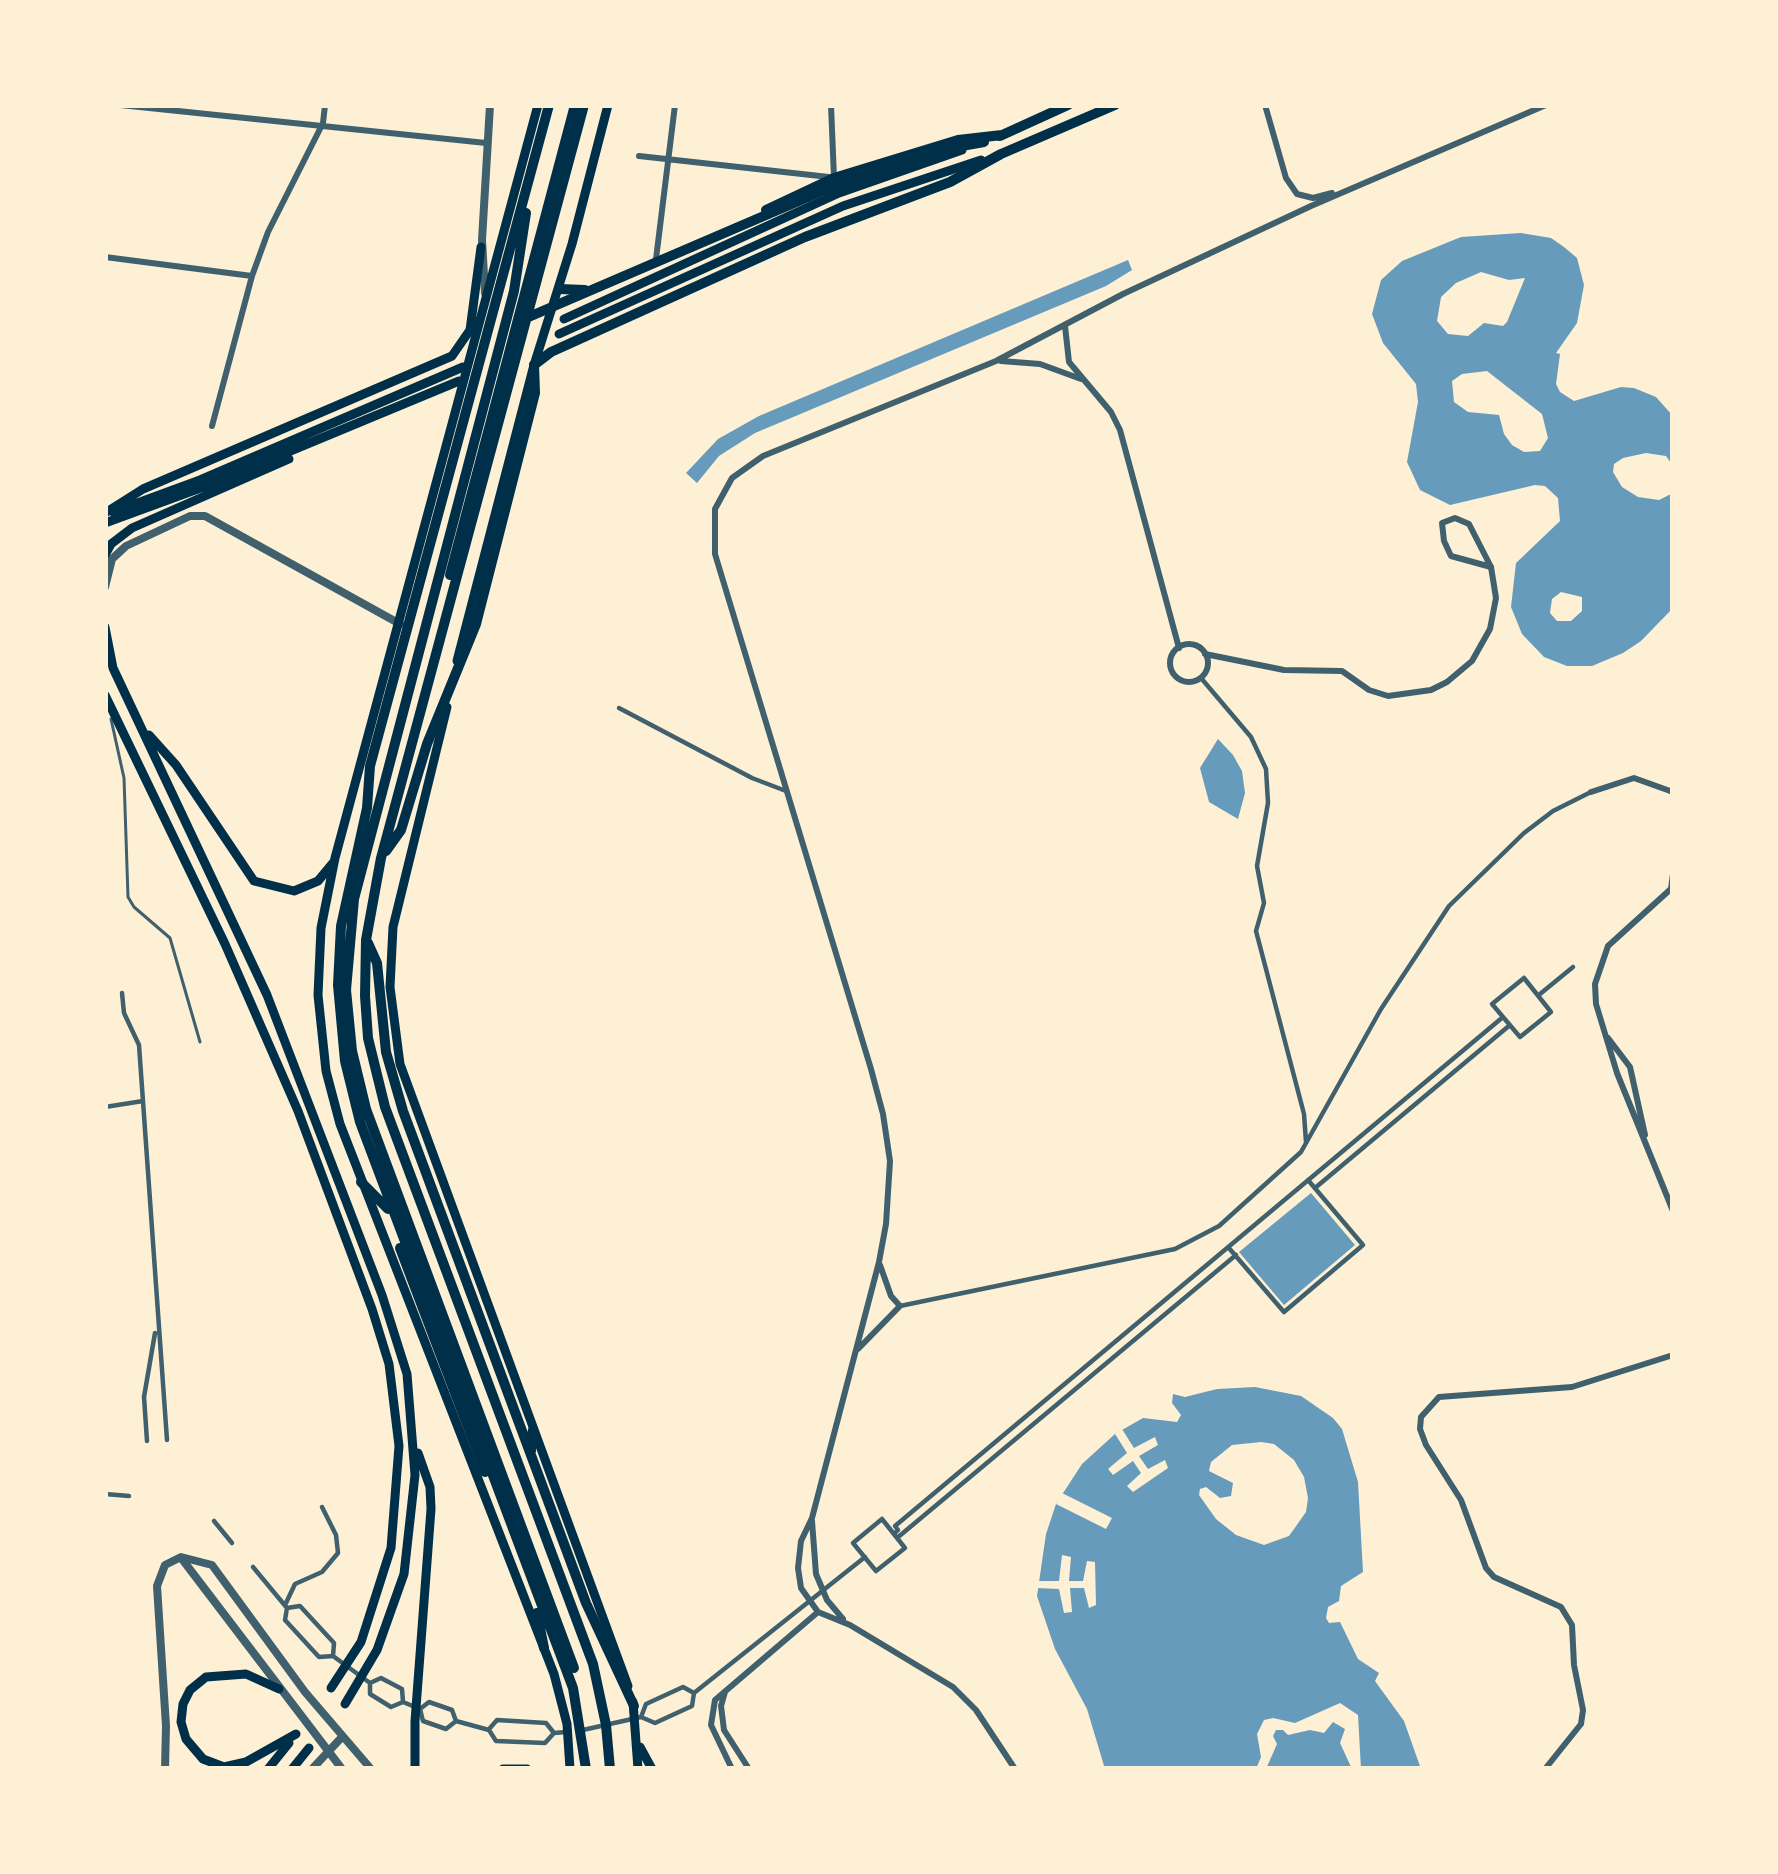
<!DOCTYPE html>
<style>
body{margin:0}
#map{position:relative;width:1778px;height:1874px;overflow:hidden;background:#fdf0d5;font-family:"Nunito Sans",sans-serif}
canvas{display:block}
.frame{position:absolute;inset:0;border:108px solid #fdf0d5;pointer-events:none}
</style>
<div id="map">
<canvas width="1778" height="1874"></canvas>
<div class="frame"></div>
</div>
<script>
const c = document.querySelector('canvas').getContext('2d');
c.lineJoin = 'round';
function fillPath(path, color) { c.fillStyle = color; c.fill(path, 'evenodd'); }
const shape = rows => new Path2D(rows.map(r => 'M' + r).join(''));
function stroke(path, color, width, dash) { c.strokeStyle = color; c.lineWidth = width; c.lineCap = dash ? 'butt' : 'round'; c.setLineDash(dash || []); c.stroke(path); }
fillPath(shape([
 [1521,233,1551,238,1564,247,1577,258,1584,285,1577,323,1556,353,1560,354,1556,384,1560,392,1574,401,1621,387,1634,388,1656,397,1673,416,1673,466,1666,456,1646,453,1623,458,1614,464,1613,472,1622,487,1638,497,1659,500,1673,493,1673,608,1641,641,1623,653,1592,666,1567,666,1544,657,1522,634,1511,607,1516,563,1560,521,1558,498,1545,486,1535,485,1450,505,1420,490,1407,462,1418,402,1416,384,1383,343,1372,314,1381,280,1402,261,1461,237],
 [1481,272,1509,280,1525,278,1507,322,1503,326,1484,323,1468,336,1448,334,1437,321,1441,297,1456,283],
 [1487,371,1542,414,1548,438,1540,451,1524,452,1512,445,1504,434,1499,415,1468,412,1454,402,1452,381,1462,374],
 [1561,592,1582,597,1582,611,1571,621,1557,621,1550,613,1552,599],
 [1128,260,1132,270,1106,286,755,433,719,456,697,483,686,473,718,439,759,416],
 [1218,739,1233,755,1242,771,1245,793,1238,819,1209,802,1200,768],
 [1311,1193,1355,1245,1284,1305,1239,1252],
 [1255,1387,1301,1396,1333,1418,1342,1429,1358,1482,1363,1572,1341,1586,1339,1601,1328,1607,1326,1618,1329,1623,1340,1622,1358,1659,1379,1673,1375,1681,1404,1721,1421,1769,1361,1769,1358,1715,1340,1703,1295,1723,1273,1718,1264,1720,1257,1734,1261,1757,1256,1769,1105,1769,1087,1709,1055,1649,1037,1596,1046,1534,1056,1504,1082,1464,1115,1434,1143,1418,1177,1422,1181,1415,1172,1403,1173,1394,1185,1397,1217,1389],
 [1261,1442,1274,1444,1294,1460,1304,1477,1308,1498,1306,1512,1289,1536,1264,1545,1236,1535,1216,1519,1199,1495,1200,1489,1206,1487,1220,1498,1231,1496,1233,1483,1209,1471,1211,1462,1232,1445],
 [1333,1722,1345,1729,1340,1743,1352,1769,1266,1769,1277,1744,1273,1736,1276,1730,1283,1730,1288,1735,1310,1730,1324,1733]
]), '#669bbc');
fillPath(shape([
 [1122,1429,1134,1448,1155,1437,1158,1445,1139,1456,1148,1469,1165,1460,1168,1468,1133,1492,1127,1486,1141,1473,1133,1461,1113,1475,1108,1469,1127,1453,1115,1434],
 [1062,1493,1112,1518,1106,1529,1056,1504],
 [1062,1555,1071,1557,1069,1581,1083,1581,1087,1561,1095,1562,1096,1605,1089,1608,1084,1588,1070,1588,1072,1612,1064,1613,1059,1589,1037,1588,1038,1581,1059,1581]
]), '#fdf0d5');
stroke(shape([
 [111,719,124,778,128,897,134,907,170,938,200,1042]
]), '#3f606c', 3);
stroke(shape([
 [1201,678,1251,737,1266,769,1268,803,1257,866,1264,903,1256,931,1304,1114,1306,1142],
 [619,708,752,778,786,791],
 [1524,978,1551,1012,1520,1037,1492,1004,1524,978],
 [122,993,124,1013,139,1045,167,1440],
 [1540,994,1573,967],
 [105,1107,143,1101],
 [1315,1188,1510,1025],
 [1228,1247,1284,1312,1363,1245,1308,1180],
 [900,1306,1175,1249,1219,1226,1301,1152,1381,1009,1449,906,1524,833,1553,811,1591,792],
 [147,1441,144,1397,155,1333],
 [105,1494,129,1496],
 [882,1519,905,1548,876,1571,853,1543,882,1519],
 [214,1521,232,1543],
 [894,1534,898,1530,895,1526,1503,1017],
 [897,1538,1236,1255],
 [253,1567,287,1608,285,1620,319,1657,333,1656,370,1683,370,1694,391,1707,403,1702,420,1709,423,1721,446,1729,456,1721,489,1730,496,1741,545,1743,554,1733,566,1732],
 [286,1603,295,1584,322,1572,338,1553,336,1535,322,1507],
 [287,1608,300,1606,334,1643,333,1656],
 [370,1683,381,1678,402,1689,403,1702],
 [420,1709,429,1702,452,1710,456,1721],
 [641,1717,646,1704,683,1687,694,1693],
 [490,1728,497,1720,546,1723,554,1733],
 [583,1730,641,1717,655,1723,692,1706,694,1693,865,1557]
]), '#3f606c', 4.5);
stroke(shape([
 [120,105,486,143],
 [831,105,834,178],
 [1265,105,1286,178,1297,194,1313,198,1332,193],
 [639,156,829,177],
 [105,257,252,276],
 [656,259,675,105],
 [1065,326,1069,362,1111,412,1120,430,1179,648],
 [1001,361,1040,364,1081,379],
 [212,426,252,276,268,232,323,123,325,105],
 '1170 663a19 19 0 1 1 38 0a19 19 0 1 1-38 0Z',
 [1205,654,1284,670,1342,671,1369,690,1388,696,1431,690,1447,682,1472,661,1490,629,1496,598,1491,567,1469,524,1455,518,1442,523,1444,541,1451,556,1491,567],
 [1591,792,1634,778,1673,792],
 [1673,887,1608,946,1595,984,1596,1004,1617,1073,1673,1211],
 [1671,889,1673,874],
 [1608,1038,1630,1067,1645,1135],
 [858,1349,900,1306,891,1296,880,1265],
 [812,1521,816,1574,827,1600,843,1619],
 [725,1692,721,1706,724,1730,749,1769],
 [732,1769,711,1725,715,1700,818,1612],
 [1015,1769,976,1710,953,1687,850,1625,818,1612,801,1588,798,1568,801,1541,812,1518,879,1262,886,1224,890,1161,883,1114,871,1069,715,554,715,509,732,478,763,456,996,361,1123,294,1311,206,1546,105],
 [1545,1769,1581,1724,1583,1710,1574,1665,1572,1625,1561,1607,1494,1577,1486,1568,1461,1500,1426,1445,1420,1429,1421,1417,1439,1397,1572,1387,1673,1355]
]), '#3f606c', 6);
stroke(shape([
 [485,293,482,240,490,105],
 [105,587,112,559,126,546,190,516,205,516,400,624],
 [182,1559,342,1769],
 [165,1769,166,1726,157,1586,165,1565,181,1557,212,1565,305,1692,371,1769],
 [312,1769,342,1737]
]), '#3f606c', 8);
stroke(shape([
 [538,105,335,858,321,928,318,995,326,1071,340,1124,554,1674,567,1724,570,1769],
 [105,627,113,668,267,995,382,1295,407,1374,415,1475,404,1574,377,1650,345,1704],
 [457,661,534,365,572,244,608,105],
 [105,695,225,944,298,1111,372,1309,389,1364,399,1446,391,1548,361,1642,331,1688],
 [447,707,393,927,390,987,400,1064,628,1686],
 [149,735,176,765,254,881,294,891,318,881,333,863],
 [279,1689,246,1674,206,1677,190,1690,183,1704,181,1722,186,1739,203,1759,224,1767,246,1762,296,1734],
 [633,1702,638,1769],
 [640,1747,652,1769],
 [268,1769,289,1743],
 [292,1769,309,1748],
 [415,1769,415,1721,431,1509,430,1487,418,1453],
 [503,1769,527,1769]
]), '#003049', 9);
stroke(shape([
 [564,319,839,193,962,150],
 [559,334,843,206,981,160],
 [113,512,200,480,463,367],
 [105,513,143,489,452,356,470,330,481,247],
 [105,523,206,486,459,381],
 [105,555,111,544,132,528,289,459]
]), '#003049', 9);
stroke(shape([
 [1000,136,1068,105],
 [766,210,834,178,958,140,1002,135],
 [559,289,585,290],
 [534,365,551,352,805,237,950,182,1001,154,1115,105]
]), '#003049', 10);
stroke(shape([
 [549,105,370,766,367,808,341,926,338,985,345,1061,360,1122,573,1688,586,1769],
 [584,105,381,858,366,940,365,996,368,1038,385,1107,593,1664,606,1725,610,1769],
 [526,213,514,291,354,899,346,990,352,1051,366,1109,574,1668],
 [524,319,829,188,950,148,984,142],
 [450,575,575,105],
 [386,851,401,830,427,744,476,624,535,393,534,365],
 [368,943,377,963,386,1052,403,1111,586,1603,634,1706],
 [361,1182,388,1209],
 [400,1248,485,1472],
 [531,1451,533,1430],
 [537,1613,544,1648]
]), '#003049', 10);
</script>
